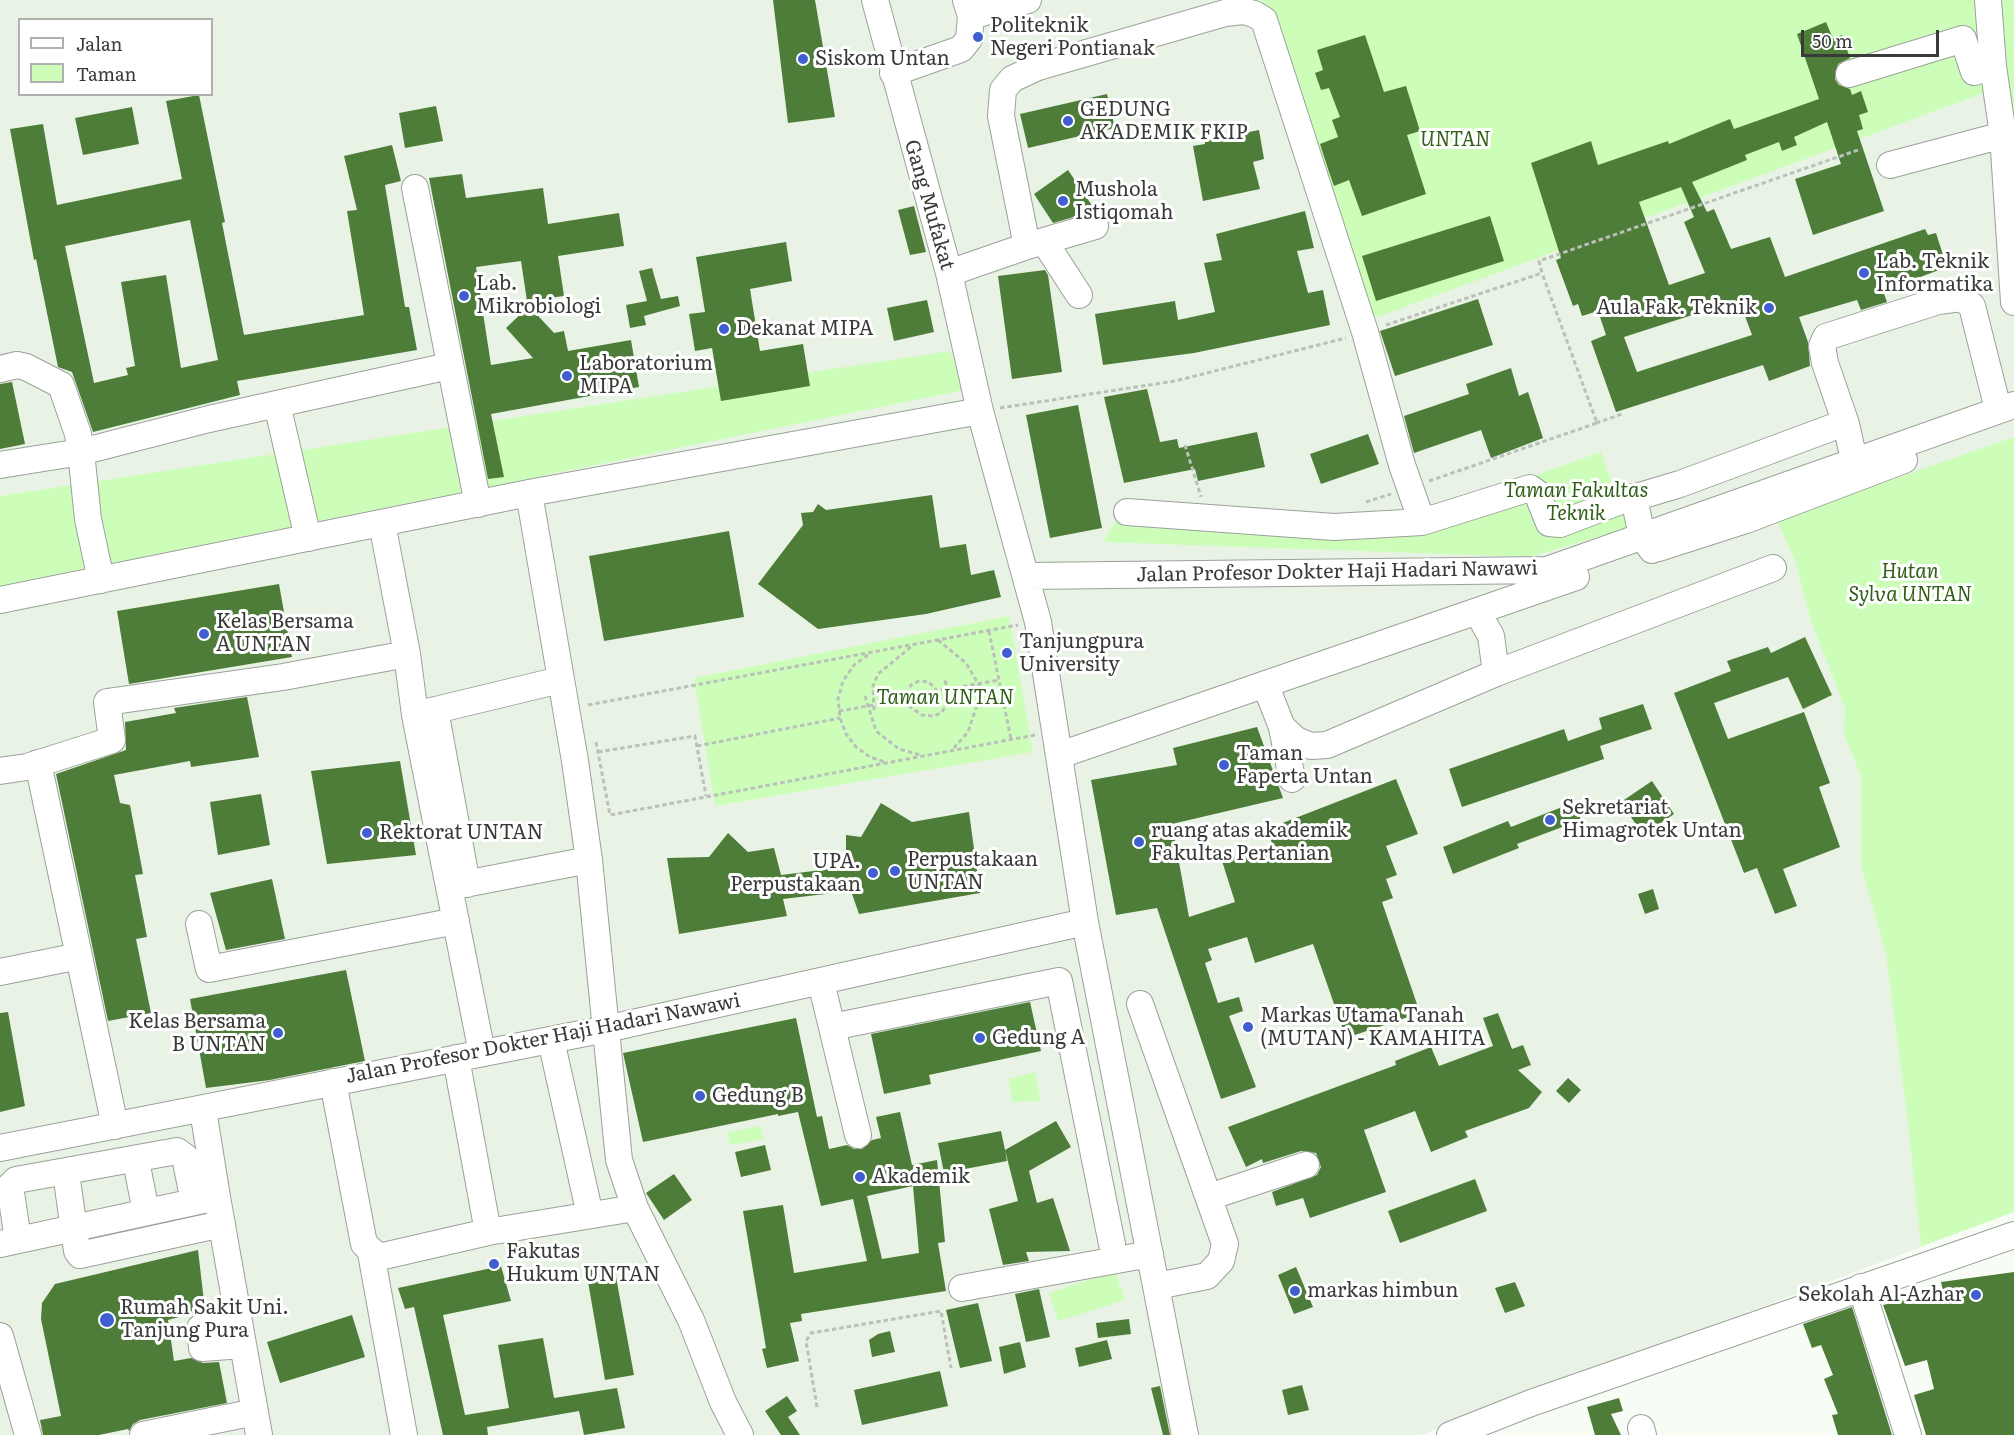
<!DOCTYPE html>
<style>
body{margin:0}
#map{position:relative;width:2014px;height:1435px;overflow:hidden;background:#f7fdf5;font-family:Literata,serif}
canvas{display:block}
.legend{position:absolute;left:18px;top:18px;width:195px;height:78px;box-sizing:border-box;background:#fff;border:2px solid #b0b1af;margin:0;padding:8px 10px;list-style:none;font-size:18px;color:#393b38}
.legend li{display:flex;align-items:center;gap:12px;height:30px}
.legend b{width:30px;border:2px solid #b0b1af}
.scale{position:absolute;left:1801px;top:30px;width:138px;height:27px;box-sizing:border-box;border:3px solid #393b38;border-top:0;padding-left:8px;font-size:18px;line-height:21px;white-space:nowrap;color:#393b38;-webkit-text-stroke:4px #fff;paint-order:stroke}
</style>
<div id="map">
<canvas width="2014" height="1435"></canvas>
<ul class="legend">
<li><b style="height:8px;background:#fff"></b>Jalan</li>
<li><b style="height:16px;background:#cdfeb9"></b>Taman</li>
</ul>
<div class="scale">50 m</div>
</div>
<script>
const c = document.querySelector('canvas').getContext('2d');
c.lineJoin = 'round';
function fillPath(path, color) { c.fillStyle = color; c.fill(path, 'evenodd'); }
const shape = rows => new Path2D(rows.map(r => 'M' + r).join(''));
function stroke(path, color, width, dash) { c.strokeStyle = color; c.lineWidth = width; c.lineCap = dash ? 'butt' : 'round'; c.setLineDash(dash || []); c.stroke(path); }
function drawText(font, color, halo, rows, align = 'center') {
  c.font = font + ' Literata,serif'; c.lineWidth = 6; c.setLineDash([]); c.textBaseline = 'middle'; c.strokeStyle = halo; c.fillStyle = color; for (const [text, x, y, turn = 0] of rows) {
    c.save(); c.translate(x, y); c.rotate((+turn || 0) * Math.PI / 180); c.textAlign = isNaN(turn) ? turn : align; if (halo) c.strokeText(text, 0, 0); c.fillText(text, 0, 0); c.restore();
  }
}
fillPath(shape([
 [0,0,2014,0,2014,1212,1421,1435,0,1435],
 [20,20,212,20,212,94,20,94]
]), '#e9f3e5');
fillPath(shape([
 [1262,0,1975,0,1989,91,1364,322],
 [1992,0,2014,0,2014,315],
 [950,351,964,390,0,586,0,496],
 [2014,437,2014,1212,1921,1246,1907,1115,1886,954,1861,865,1861,776,1844,734,1845,708,1811,621,1795,561,1777,520],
 [1601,452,1627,528,1530,557,1103,542,1126,504,1283,532,1426,514],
 [1009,616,1033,752,715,806,694,678],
 [1035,1072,1041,1101,1012,1102,1009,1079],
 [760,1126,764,1139,730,1145,727,1133],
 [1115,1271,1125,1300,1058,1321,1049,1293]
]), '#cdfeb9');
fillPath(shape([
 [773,0,815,0,835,117,788,123],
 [1826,22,1833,39,1842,35,1850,58,1838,64,1835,79,1839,85,1850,89,1852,95,1861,91,1868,112,1859,115,1863,129,1857,131,1884,211,1813,235,1795,179,1841,164,1827,122,1794,137,1797,145,1782,151,1779,142,1745,155,1747,160,1692,182,1707,212,1714,209,1731,249,1770,237,1785,277,1925,229,1928,235,1936,233,1945,261,1937,264,1939,270,1883,291,1887,302,1861,310,1857,300,1799,317,1808,342,1810,366,1769,381,1763,365,1616,412,1591,341,1606,335,1598,311,1582,316,1578,304,1573,306,1556,260,1561,258,1531,163,1591,141,1598,165,1668,141,1669,144,1730,119,1734,129,1819,99,1797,34],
 [1681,187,1694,217,1684,222,1705,273,1669,285,1639,202],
 [1739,300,1752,335,1637,372,1624,337],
 [1365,35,1384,92,1406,86,1420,131,1407,135,1426,194,1362,216,1349,180,1334,186,1329,172,1320,144,1338,137,1332,120,1340,117,1329,88,1321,90,1315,73,1323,70,1317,50],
 [1107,94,1115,128,1028,148,1020,114],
 [199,95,225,222,222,223,244,335,364,315,347,211,357,210,344,156,392,145,401,181,385,185,405,307,409,307,417,350,237,381,240,395,93,432,72,372,58,367,36,259,34,260,10,129,43,124,57,205,182,179,166,101],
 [190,220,218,360,181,368,166,275,121,282,135,366,126,368,128,375,94,383,65,246],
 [436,106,443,141,405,148,399,113],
 [132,107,139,144,83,155,75,118],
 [1259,130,1264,159,1253,162,1260,189,1203,201,1193,146,1205,144,1205,141],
 [1068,170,1093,207,1084,214,1053,223,1034,194],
 [462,174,466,198,543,188,548,224,619,213,624,246,558,256,564,296,527,301,521,261,476,267,491,365,533,358,506,328,529,306,554,333,564,331,568,351,631,340,639,387,491,414,504,477,488,479,429,178],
 [914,206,926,252,910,255,898,210],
 [1305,211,1314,248,1297,251,1308,293,1323,290,1330,325,1194,353,1103,365,1095,314,1175,301,1178,320,1215,312,1204,263,1222,260,1216,234],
 [1490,216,1504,261,1376,301,1362,256],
 [786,242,792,281,750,289,760,351,803,344,810,386,721,401,712,348,695,351,689,314,705,312,696,257],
 [652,268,661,299,678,296,680,306,644,316,646,325,630,328,626,305,647,301,639,271],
 [1045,270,1048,275,1062,372,1012,379,998,276],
 [1478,299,1493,345,1395,376,1380,331],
 [927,300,934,332,894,341,887,308],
 [1511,368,1519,396,1528,392,1543,438,1491,458,1481,430,1414,453,1404,416,1469,394,1466,384],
 [12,382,25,444,0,449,0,384],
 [1147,389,1160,442,1177,439,1179,448,1257,432,1265,467,1198,481,1195,469,1124,483,1104,397],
 [1078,405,1102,528,1050,538,1026,415],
 [1368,434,1379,464,1321,484,1310,454],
 [932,495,940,548,966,544,971,575,994,570,1001,597,926,614,818,629,758,584,803,525,801,513,813,512,818,504,826,510],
 [729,531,744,617,604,641,589,556],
 [279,584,292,657,129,684,117,611],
 [1805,637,1832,695,1803,709,1788,677,1714,703,1728,739,1804,712,1830,783,1819,787,1840,847,1783,869,1797,906,1775,914,1757,868,1744,873,1674,693,1731,671,1727,661,1768,647,1771,653],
 [247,697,259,757,191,767,190,761,114,775,120,803,130,805,143,874,135,875,147,937,136,939,151,1013,108,1021,56,774,126,750,125,722,176,713,174,708],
 [1643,704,1652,729,1600,746,1604,759,1462,807,1449,769,1564,729,1568,741,1602,729,1599,718],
 [1257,727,1283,798,1172,824,1189,917,1235,902,1222,861,1273,846,1267,829,1396,779,1418,834,1386,846,1397,875,1386,879,1393,898,1382,902,1420,1013,1346,1038,1313,944,1255,963,1247,937,1208,949,1212,960,1205,963,1218,1003,1239,997,1243,1011,1229,1016,1256,1087,1221,1099,1157,908,1116,915,1091,780,1177,765,1173,748],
 [400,761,416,855,327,864,311,771],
 [1652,781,1674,814,1643,835,1621,802],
 [261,794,270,845,218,855,210,802],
 [1575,802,1581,820,1517,844,1519,848,1453,874,1443,847,1508,821,1511,827],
 [881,803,912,822,969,812,980,893,859,914,851,891,783,899,787,916,679,934,667,858,709,857,728,833,748,852,774,848,781,875,846,867,846,835,861,837],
 [272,879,285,939,226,950,210,893],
 [1653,889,1659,909,1645,914,1638,894],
 [346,970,365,1061,270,1080,206,1088,190,999],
 [1030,1002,1041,1051,929,1075,931,1084,884,1094,871,1034],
 [8,1012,25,1106,0,1112,0,1013],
 [1498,1013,1512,1049,1523,1045,1531,1065,1518,1070,1542,1092,1529,1108,1465,1131,1468,1137,1431,1152,1415,1111,1364,1130,1386,1192,1310,1218,1303,1198,1276,1206,1272,1192,1317,1175,1321,1167,1316,1153,1301,1151,1263,1163,1262,1159,1246,1167,1228,1127,1396,1065,1395,1061,1431,1047,1439,1066,1493,1046,1483,1018],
 [796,1018,817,1117,822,1116,829,1149,847,1145,854,1149,862,1149,872,1140,881,1138,876,1117,900,1112,912,1165,937,1160,945,1242,938,1243,946,1291,801,1314,802,1321,790,1323,799,1361,767,1368,762,1349,766,1348,743,1211,783,1205,794,1273,867,1261,853,1199,821,1206,798,1112,778,1116,778,1114,643,1142,623,1053],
 [913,1186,919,1253,882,1259,867,1196],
 [1568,1078,1581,1090,1569,1103,1556,1091],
 [1056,1121,1071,1147,1029,1171,1037,1203,1053,1198,1070,1251,1026,1252,1029,1261,1003,1265,989,1209,1018,1201,1005,1150,1007,1161,944,1173,938,1143,1001,1131,1005,1150],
 [765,1145,771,1170,741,1177,735,1152],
 [674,1174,692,1200,664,1220,646,1193],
 [1475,1179,1487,1211,1400,1243,1388,1211],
 [198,1250,205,1310,168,1320,174,1361,191,1358,203,1363,219,1362,227,1403,140,1420,133,1424,129,1431,128,1429,99,1435,43,1435,40,1420,61,1416,41,1319,42,1303,55,1284],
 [501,1266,511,1301,443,1315,465,1415,509,1408,498,1345,543,1338,554,1398,617,1388,625,1428,584,1435,579,1411,487,1427,488,1435,443,1435,414,1307,405,1309,398,1288],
 [614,1266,634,1375,605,1380,586,1270],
 [1296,1267,1313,1307,1294,1314,1278,1275],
 [2014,1272,2014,1435,1926,1435,1914,1395,1934,1389,1927,1360,1905,1366,1883,1305,1943,1291,1941,1282],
 [1515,1282,1525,1306,1505,1313,1495,1288],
 [1039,1289,1050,1337,1026,1342,1015,1294],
 [978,1303,992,1361,960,1368,946,1310],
 [1852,1307,1892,1435,1838,1435,1832,1415,1838,1414,1824,1379,1833,1375,1821,1345,1812,1348,1803,1324],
 [352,1315,365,1357,280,1383,267,1342],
 [1129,1319,1131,1334,1098,1338,1096,1323],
 [890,1331,895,1352,872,1357,869,1340,878,1334],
 [1107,1340,1112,1359,1079,1367,1075,1348],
 [1020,1342,1026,1367,1004,1374,999,1347],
 [940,1371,948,1406,862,1425,854,1390],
 [1302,1385,1309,1410,1288,1415,1282,1390],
 [1160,1386,1170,1435,1163,1435,1151,1388],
 [787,1396,797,1411,788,1417,800,1435,781,1435,765,1411],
 [1619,1398,1623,1411,1611,1414,1621,1435,1595,1435,1587,1407]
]), '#4e7d39');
const minor = shape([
 [875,0,949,273,980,411,1038,622,1085,922,1185,1435],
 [1988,0,1993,66,2003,135,2014,302],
 [971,16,1028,0],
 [893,73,961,49,969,39,971,16,966,0],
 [1849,74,1963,39,1974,72,1993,66],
 [1890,165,2003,135],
 [415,188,478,504],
 [1044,241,1079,295],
 [1027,246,1001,116,1003,90,1012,79,1038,67,1225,13,1243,11,1254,14,1264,20,1365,332,1402,465,1422,522,1530,488,1537,493,1549,523,1560,524,1631,497,1635,503,1642,536,1652,550],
 [949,273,1027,246,1095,226],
 [0,369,17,365,26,367,61,385,78,434,81,452,0,465],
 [277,404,308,538],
 [1864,472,1854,460,1846,424,1825,363,1822,346,1826,337,1938,301,1962,298,1972,306,1998,409],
 [529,493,575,761,589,860,619,1160,635,1208,691,1320,723,1402,740,1435],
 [1633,498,1680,484,1836,426],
 [1127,512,1334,527,1422,522],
 [382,523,407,654,415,715,560,680],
 [1659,548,1746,520,1904,460],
 [1027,576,1547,570,2014,405],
 [101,580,88,519,81,452,209,419,449,366],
 [0,600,529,493,980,411],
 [1496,673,1773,568],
 [1265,684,1282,727,1296,740,1311,746,1327,745,1496,673,1491,636,1477,611],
 [435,710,467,884],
 [415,715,449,887],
 [1282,727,1292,779],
 [1060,755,1576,577],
 [38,763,115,1126],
 [0,771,27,767,112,740,107,702,283,677,407,654],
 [199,924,209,969,456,921],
 [0,972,79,956],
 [821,982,858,1135],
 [1140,1004,1225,1244,1221,1261,1207,1276,1157,1286],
 [832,1027,1059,981,1112,1244],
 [551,1040,590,1215],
 [482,1053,449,887,589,860],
 [456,1058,488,1232],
 [333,1082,364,1244,379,1257,488,1232,635,1208],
 [0,1148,606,1029,1085,922],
 [136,1161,146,1212],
 [66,1173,77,1251,80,1255,222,1224],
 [217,1197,259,1435],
 [1209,1197,1306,1165],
 [18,1240,10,1186,16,1180,177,1151,185,1157,194,1202],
 [0,1244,217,1197,203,1110],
 [371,1253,404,1435],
 [1861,1287,1908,1435],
 [962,1288,1150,1254],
 [238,1318,200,1328,202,1348,243,1345],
 [0,1336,28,1435],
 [1641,1428,1643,1435],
 [143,1435,255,1412],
 [1450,1435,1531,1403,2014,1235]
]);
stroke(minor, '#9ba19a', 28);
stroke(shape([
 [1386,325,1542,273,1539,261,1861,149],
 [1000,408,1175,381,1346,338],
 [1596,423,1622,414],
 [1185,445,1201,497],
 [1429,481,1597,423,1542,273],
 [1366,502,1391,494],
 [989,631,1011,739],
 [938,640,966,663,979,685,978,702,968,732,953,749],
 [868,655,854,665,843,681,838,699,840,718,846,734,856,747,870,757,885,762],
 [865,696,876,731,899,749,920,755],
 [908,698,909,706,922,715,934,716,941,713,949,702,949,690,944,679],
 [588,705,1018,625],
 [874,710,873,686,878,674,912,646],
 [839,711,908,699,907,692,911,685,919,681,929,682,937,691,999,680],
 [596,742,610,815,1035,735],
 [697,746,840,718],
 [598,752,695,736,706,796],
 [817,1407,806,1341,811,1333,941,1311,951,1368]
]), '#bbc0ba', 3, [4.5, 3]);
stroke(minor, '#fff', 26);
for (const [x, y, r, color] of [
 [978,37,6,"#415ed0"],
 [803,59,6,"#415ed0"],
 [1068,121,6,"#415ed0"],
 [1063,201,6,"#415ed0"],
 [1864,273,6,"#415ed0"],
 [464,296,6,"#415ed0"],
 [1769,308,6,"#415ed0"],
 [724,329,6,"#415ed0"],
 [567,376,6,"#415ed0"],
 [204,634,6,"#415ed0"],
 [1007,653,6,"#415ed0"],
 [1224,765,6,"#415ed0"],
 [1550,820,6,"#415ed0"],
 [367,833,6,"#415ed0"],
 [1139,842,6,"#415ed0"],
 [895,871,6,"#415ed0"],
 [873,873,6,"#415ed0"],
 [1248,1027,6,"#415ed0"],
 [278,1033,6,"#415ed0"],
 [980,1038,6,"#415ed0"],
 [700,1096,6,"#415ed0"],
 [860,1177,6,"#415ed0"],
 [494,1264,6,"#415ed0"],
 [1295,1291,6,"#415ed0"],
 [1976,1295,6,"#415ed0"],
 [107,1320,8,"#415ed0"]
]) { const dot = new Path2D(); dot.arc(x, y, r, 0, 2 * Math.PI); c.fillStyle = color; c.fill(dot); stroke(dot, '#fff', 2); }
drawText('20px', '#393b38', '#fff', [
 ["Politeknik",990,26],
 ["Negeri Pontianak",990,49],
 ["Siskom Untan",815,59],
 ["GEDUNG",1080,110],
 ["AKADEMIK FKIP",1080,133],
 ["Mushola",1075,190],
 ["Istiqomah",1075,213],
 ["Lab. Teknik",1876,262],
 ["Informatika",1876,285],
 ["Lab.",476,284],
 ["Mikrobiologi",476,307],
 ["Aula Fak. Teknik",1757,308,"right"],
 ["Dekanat MIPA",736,329],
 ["Laboratorium",579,364],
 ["MIPA",579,387],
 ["Kelas Bersama",216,622],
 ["A UNTAN",216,645],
 ["Tanjungpura",1019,642],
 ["University",1019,665],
 ["Taman",1236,754],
 ["Faperta Untan",1236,777],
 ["Sekretariat",1562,808],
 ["Himagrotek Untan",1562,831],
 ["ruang atas akademik",1151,831],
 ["Fakultas Pertanian",1151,854],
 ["Rektorat UNTAN",379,833],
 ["Perpustakaan",907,860],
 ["UNTAN",907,883],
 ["UPA.",861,862,"right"],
 ["Perpustakaan",861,885,"right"],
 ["Markas Utama Tanah",1260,1016],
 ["(MUTAN) - KAMAHITA",1260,1039],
 ["Kelas Bersama",266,1022,"right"],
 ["B UNTAN",266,1045,"right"],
 ["Gedung A",992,1038],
 ["Gedung B",712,1096],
 ["Akademik",872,1177],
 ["Fakutas",506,1252],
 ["Hukum UNTAN",506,1275],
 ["markas himbun",1307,1291],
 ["Sekolah Al-Azhar",1964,1295,"right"],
 ["Rumah Sakit Uni.",120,1308],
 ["Tanjung Pura",120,1331]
], 'left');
drawText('italic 20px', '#315f18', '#fff', [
 ["UNTAN",1455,140],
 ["Taman Fakultas",1576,491],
 ["Teknik",1576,514],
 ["Hutan",1910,572],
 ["Sylva UNTAN",1910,595],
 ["Taman UNTAN",945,698]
]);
drawText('20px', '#393b38', '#fff', [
 ["Gang Mufakat",929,205,74],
 ["Jalan Profesor Dokter Haji Hadari Nawawi",1337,572,-1],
 ["Jalan Profesor Dokter Haji Hadari Nawawi",543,1039,-11]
]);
</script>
